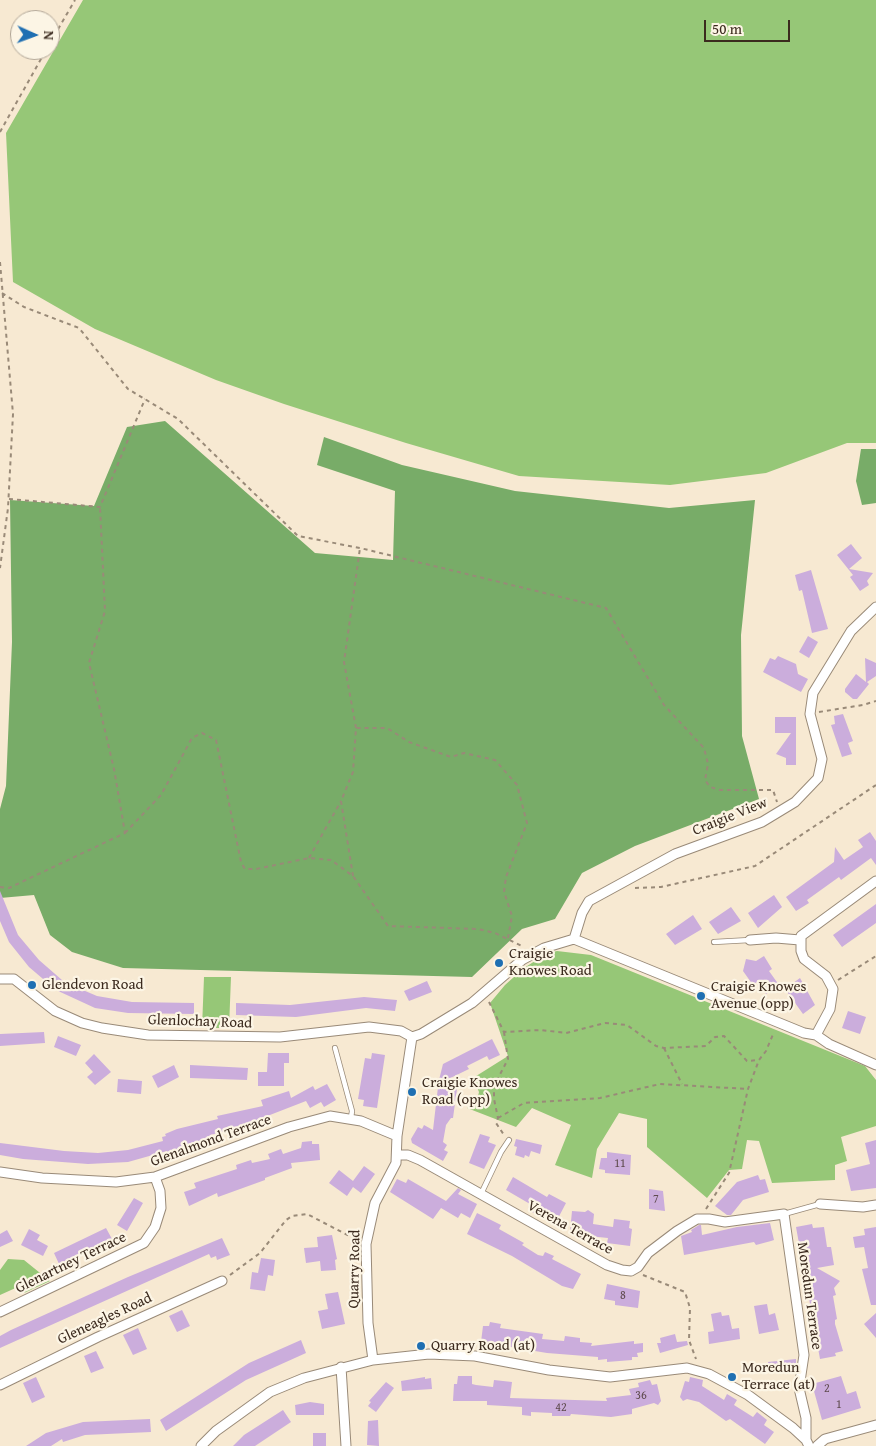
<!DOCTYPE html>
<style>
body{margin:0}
#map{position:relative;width:876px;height:1446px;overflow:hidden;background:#f7e9d2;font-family:"Gentium Book Plus",serif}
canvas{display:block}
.north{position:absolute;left:10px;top:10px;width:50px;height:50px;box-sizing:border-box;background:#fcf5e5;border:1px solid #afa495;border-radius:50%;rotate:92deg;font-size:14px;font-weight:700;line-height:20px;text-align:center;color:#3b2a1e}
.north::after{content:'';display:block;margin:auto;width:18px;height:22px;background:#1f6fb2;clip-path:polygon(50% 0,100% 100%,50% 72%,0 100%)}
.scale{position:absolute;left:704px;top:20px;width:86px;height:22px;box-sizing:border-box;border:2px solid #3b2a1e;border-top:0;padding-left:6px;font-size:15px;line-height:18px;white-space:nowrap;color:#3b2a1e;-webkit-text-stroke:4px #fcf5e5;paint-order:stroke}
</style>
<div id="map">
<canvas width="876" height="1446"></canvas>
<div class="north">N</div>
<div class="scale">50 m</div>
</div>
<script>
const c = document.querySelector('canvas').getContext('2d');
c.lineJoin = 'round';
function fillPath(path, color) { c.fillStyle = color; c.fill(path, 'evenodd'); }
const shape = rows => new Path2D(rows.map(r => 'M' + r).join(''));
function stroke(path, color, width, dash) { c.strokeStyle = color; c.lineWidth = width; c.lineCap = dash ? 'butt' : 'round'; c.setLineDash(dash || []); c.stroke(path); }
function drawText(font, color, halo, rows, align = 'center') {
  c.font = font + ' "Gentium Book Plus",serif'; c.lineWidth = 4.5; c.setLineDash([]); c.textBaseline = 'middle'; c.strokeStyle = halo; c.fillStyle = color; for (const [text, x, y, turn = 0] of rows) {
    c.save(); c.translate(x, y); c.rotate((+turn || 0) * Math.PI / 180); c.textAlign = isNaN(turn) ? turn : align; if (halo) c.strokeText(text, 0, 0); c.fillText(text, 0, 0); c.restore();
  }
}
fillPath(shape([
 [83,0,876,0,876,443,847,443,766,473,670,485,519,476,406,443,284,404,216,380,95,329,13,282,6,133],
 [557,951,591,955,865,1066,876,1080,876,1126,841,1137,847,1161,835,1165,835,1180,772,1183,759,1141,747,1140,742,1169,729,1170,707,1198,647,1147,647,1119,619,1113,597,1149,592,1178,555,1165,571,1125,532,1108,516,1127,467,1108,477,1101,479,1092,473,1078,508,1056,490,1003,505,985,524,968,546,954],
 [204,977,231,977,229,1028,202,1028],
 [8,1259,24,1260,50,1281,24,1293,20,1286,0,1295,0,1270]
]), '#96c777');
fillPath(shape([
 [165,421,315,553,393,560,395,491,317,465,324,437,402,465,515,491,669,508,755,500,741,635,742,736,759,799,635,846,582,873,555,919,522,929,472,977,123,968,72,952,50,935,34,895,0,898,0,809,6,786,12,642,10,500,94,506,127,427],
 [861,449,876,449,876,503,862,505,856,481]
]), '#78ac68');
fillPath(shape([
 [851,544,862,558,849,569,873,573,867,581,869,585,860,591,850,577,853,575,837,555],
 [811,570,828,629,812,633,802,590,799,591,795,575],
 [808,636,818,642,809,658,799,652],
 [778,656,796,664,798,674,808,679,801,692,763,672,770,658,775,660],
 [865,658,876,663,876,676,867,682,869,684,857,699,853,699,845,692,845,689,856,674,866,682],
 [843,714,853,741,848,743,852,754,842,757,831,725,835,724,834,716],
 [775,717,796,717,796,765,786,765,786,758,776,754,791,733,775,733],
 [870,832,876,841,876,865,871,858,841,880,839,877,807,900,809,903,796,911,786,897,834,862,835,847,844,860,863,847,858,840],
 [0,891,18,935,39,960,70,987,71,985,97,996,132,1002,194,1003,194,1014,128,1013,95,1008,56,990,29,967,9,942,0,921],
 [774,895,782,907,758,928,748,913],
 [876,904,876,923,842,947,833,935],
 [731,907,741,921,718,934,709,922],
 [693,915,702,929,675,945,666,934],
 [764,956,772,969,769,971,779,985,766,994,757,982,753,985,743,971,746,959,756,961],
 [800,978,815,1005,803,1014,785,989],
 [427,981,432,992,409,1001,404,991],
 [364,997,397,1000,395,1011,366,1008,296,1017,236,1015,236,1003,290,1005],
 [848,1011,866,1017,860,1034,842,1028],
 [44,1032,45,1043,0,1046,0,1034],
 [58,1036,81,1045,76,1056,54,1047],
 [492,1039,500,1055,489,1060,487,1056,467,1066,469,1069,438,1084,443,1064],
 [268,1053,289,1053,289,1063,284,1063,284,1086,258,1086,258,1072,267,1072],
 [372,1053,385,1055,377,1108,363,1106,364,1100,358,1099,365,1058,371,1059],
 [94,1054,111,1072,95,1085,87,1077,93,1072,85,1063],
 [174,1065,179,1077,158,1088,152,1076],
 [190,1065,248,1068,247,1080,190,1078],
 [118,1079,142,1081,141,1094,117,1092],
 [327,1084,336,1100,324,1107,321,1102,310,1108,306,1101,257,1120,258,1123,210,1135,211,1139,168,1154,167,1151,128,1162,88,1164,23,1159,0,1155,0,1143,64,1151,98,1153,128,1150,163,1141,162,1137,166,1136,165,1134,177,1129,218,1119,217,1116,263,1106,261,1100,289,1091,291,1098,313,1086,315,1090],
 [438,1087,457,1089,453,1118,451,1118,446,1125,443,1142,447,1145,444,1150,448,1152,443,1161,412,1143,411,1139,418,1127,422,1129,424,1125,433,1130],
 [480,1134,490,1137,488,1142,496,1145,484,1169,469,1163],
 [516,1139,542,1145,540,1154,531,1151,529,1157,525,1155,524,1158,515,1155,517,1147,514,1146],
 [876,1140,876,1188,851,1191,846,1170,870,1164,865,1143],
 [312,1141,312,1144,319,1144,320,1160,291,1163,292,1168,265,1178,265,1180,218,1197,217,1193,189,1206,184,1192,196,1188,194,1183,237,1169,236,1165,251,1160,252,1163,270,1159,268,1154,281,1149,283,1154,301,1148,302,1142],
 [607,1152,631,1155,630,1175,605,1173,605,1170,599,1169,601,1158,607,1158],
 [364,1166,375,1174,361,1193,353,1187,347,1196,329,1183,339,1170,353,1181],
 [758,1175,760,1180,765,1179,769,1192,743,1200,731,1215,727,1215,715,1206,737,1182],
 [513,1177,547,1197,549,1194,566,1203,555,1224,532,1212,528,1208,530,1204,506,1190],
 [397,1179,406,1183,408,1179,446,1201,458,1188,461,1190,458,1194,477,1204,470,1218,461,1213,458,1218,441,1208,433,1219,390,1192],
 [649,1189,663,1191,665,1211,649,1209],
 [134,1198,143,1203,127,1231,117,1225],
 [588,1210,594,1214,593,1224,613,1227,614,1219,630,1221,629,1228,632,1229,630,1246,607,1243,608,1238,579,1235,579,1232,570,1232,572,1211,585,1212],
 [477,1213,501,1225,499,1229,524,1243,522,1245,538,1255,543,1256,545,1252,554,1256,552,1259,581,1274,573,1289,562,1286,512,1256,467,1234],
 [770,1223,774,1240,771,1241,756,1245,754,1242,684,1255,681,1236,692,1232,691,1230,699,1225,701,1225,702,1235,737,1227],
 [812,1224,813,1228,824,1227,827,1247,831,1247,834,1265,817,1268,840,1281,834,1288,836,1295,833,1296,837,1319,835,1320,835,1324,843,1351,835,1353,836,1356,820,1359,796,1227],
 [876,1227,876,1305,871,1305,862,1269,868,1268,864,1247,855,1248,853,1237,865,1235,864,1229],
 [106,1228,112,1239,59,1264,54,1253],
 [29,1229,40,1235,37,1240,48,1246,43,1256,21,1245],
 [7,1230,13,1241,0,1247,0,1234],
 [332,1235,337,1259,335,1260,336,1270,321,1271,320,1261,306,1263,304,1248,318,1247,317,1237],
 [222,1238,230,1255,217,1260,216,1256,211,1258,209,1254,0,1348,0,1336,11,1330,128,1277],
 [261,1258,275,1260,273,1276,268,1275,265,1291,250,1289,252,1272,258,1273],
 [607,1284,640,1291,638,1308,615,1305,615,1301,604,1299],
 [338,1292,345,1324,322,1329,318,1311,328,1309,325,1294],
 [767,1304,769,1315,775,1313,779,1330,759,1334,754,1306],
 [182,1310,190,1326,177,1332,169,1316],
 [721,1312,722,1316,729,1315,732,1329,739,1328,740,1339,709,1344,708,1332,714,1331,711,1314],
 [876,1313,876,1338,864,1324],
 [490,1322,501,1324,500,1328,543,1334,542,1339,564,1341,565,1336,580,1338,580,1342,592,1343,591,1346,634,1341,634,1344,643,1343,643,1352,637,1353,638,1357,632,1357,632,1360,607,1362,607,1359,598,1360,598,1357,547,1353,481,1342,483,1326,489,1326],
 [138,1328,147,1349,133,1355,123,1335],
 [675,1334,677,1342,687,1341,688,1345,660,1353,657,1343,661,1343,660,1338],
 [301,1340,306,1353,246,1380,166,1431,160,1420,249,1363],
 [96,1351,104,1368,91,1373,84,1356],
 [796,1359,796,1367,768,1371,768,1362],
 [458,1376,472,1376,472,1384,476,1385,493,1387,494,1380,512,1382,510,1398,607,1401,606,1398,631,1395,629,1389,639,1387,638,1383,650,1380,652,1385,657,1384,661,1401,658,1405,654,1403,632,1409,632,1414,611,1417,571,1414,570,1416,552,1416,552,1413,531,1412,531,1416,522,1415,522,1407,487,1405,487,1401,453,1401,454,1384,457,1384],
 [841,1376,847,1394,856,1391,861,1408,822,1420,812,1384],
 [36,1377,45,1397,32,1403,23,1383],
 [425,1377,425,1379,431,1378,432,1389,402,1391,401,1381],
 [690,1377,703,1380,702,1386,724,1400,727,1394,737,1400,734,1405,753,1417,757,1412,767,1420,764,1425,774,1432,765,1444,730,1419,726,1421,699,1402,687,1399,683,1401,680,1397,685,1381,689,1382],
 [386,1382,394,1388,376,1412,368,1406,371,1402,369,1401],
 [310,1402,324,1404,324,1415,296,1415,295,1405],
 [283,1410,291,1422,255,1446,233,1446,244,1435],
 [150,1419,151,1432,85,1435,63,1442,62,1439,51,1446,26,1446,46,1433,83,1422],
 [378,1420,379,1446,367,1445,368,1421],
 [313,1433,326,1433,326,1446,313,1446]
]), '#cbaddc');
const lane = shape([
 [714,942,750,940],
 [335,1048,352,1111,351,1118],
 [481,1194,501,1152,509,1140],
 [784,1214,820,1204]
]);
const street = shape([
 [574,939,582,913,589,901,675,854,762,822,795,802,818,778,822,759,810,714,813,693,851,631,876,607],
 [750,940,776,938,800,940],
 [0,979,14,979,55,1011,82,1023,102,1028,148,1035,280,1037,369,1027,401,1031,412,1037],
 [816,1035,830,1009,833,989,826,976,804,959,801,951,801,936,876,881],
 [412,1037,421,1034,472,1003,522,960,544,948,574,939,804,1033,816,1035,829,1044,876,1065],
 [397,1155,408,1155,420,1160,607,1265,622,1270,631,1271,638,1267,648,1253,677,1231,697,1219,709,1219,725,1222,784,1214,804,1355,799,1388,806,1418,806,1440],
 [0,1172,42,1178,116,1182,155,1177,289,1127,330,1116,361,1121,397,1136],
 [820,1204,863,1207,876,1205],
 [0,1312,144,1243,155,1227,161,1208,160,1191,155,1177],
 [373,1360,368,1323,366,1244,375,1203,396,1163,397,1136,412,1037],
 [341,1367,346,1446],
 [0,1385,98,1337,222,1281],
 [201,1446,216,1431,270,1392,304,1378,373,1360,429,1354,475,1356,549,1370,610,1377,687,1368,709,1374,748,1395,793,1428,806,1440,809,1446],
 [817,1446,825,1439,876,1425]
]);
stroke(lane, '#998a78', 6);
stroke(street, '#998a78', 11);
stroke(shape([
 [50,43,75,0],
 [0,132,46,50],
 [0,262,13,414,8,508,0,568],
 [2,293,24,307,79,328,128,389,178,419,298,536,360,548,606,608,664,705,704,748,708,764,705,780,710,787,720,790,773,790,777,802],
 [9,499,100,507,145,399],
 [819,712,863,705,876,701],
 [356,728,344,662,360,548],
 [125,833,161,795,192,738,202,733,216,740,241,862,245,869,256,869,309,858,331,860,353,876,388,926,478,929,495,933,524,947],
 [309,858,341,801],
 [353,876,341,801,353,772,356,728,387,728,409,742,451,757,464,753,495,760,517,785,527,823,506,877,504,892,512,916,508,938],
 [0,887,9,888,125,833,114,769,89,663,105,611,100,507],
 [635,888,661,887,755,866,876,785],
 [838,980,876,956],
 [489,1002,504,1032,541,1030,566,1033,605,1023,627,1025,656,1046,664,1048,706,1046,715,1037,724,1036,747,1061,759,1060],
 [504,1032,508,1059,494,1086,494,1099,498,1118,496,1123,504,1135],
 [664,1048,682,1084],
 [498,1118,524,1103,600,1098,660,1084,748,1089],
 [706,1209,729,1173,748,1089,759,1060,766,1051,774,1032],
 [230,1275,260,1253,286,1220,292,1216,307,1214,357,1240],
 [643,1275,685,1292,690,1308,689,1340,696,1359]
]), '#998a78', 2, [4, 4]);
stroke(lane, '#fff', 4.5);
stroke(street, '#fff', 9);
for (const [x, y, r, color] of [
 [499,963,5,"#1f6fb2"],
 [32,985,5,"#1f6fb2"],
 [701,996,5,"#1f6fb2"],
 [412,1092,5,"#1f6fb2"],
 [421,1346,5,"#1f6fb2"],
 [732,1377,5,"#1f6fb2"]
]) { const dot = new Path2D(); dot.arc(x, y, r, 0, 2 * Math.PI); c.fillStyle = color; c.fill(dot); stroke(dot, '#fcf5e5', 2); }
drawText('12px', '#5f4b4e', null, [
 ["11",620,1164],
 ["7",656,1200],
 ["8",623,1296],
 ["2",827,1389],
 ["36",641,1396],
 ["1",839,1405],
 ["42",561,1408]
]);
drawText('15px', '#3b2a1e', '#fcf5e5', [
 ["Craigie View",730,817,-22],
 ["Glenlochay Road",200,1022,2],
 ["Glenalmond Terrace",211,1141,-20],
 ["Verena Terrace",570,1228,29],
 ["Glenartney Terrace",71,1263,-26],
 ["Quarry Road",355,1269,-89],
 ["Moredun Terrace",809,1296,82],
 ["Gleneagles Road",105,1319,-25]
]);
drawText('15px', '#3b2a1e', '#fcf5e5', [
 ["Craigie",509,954],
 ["Knowes Road",509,971],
 ["Glendevon Road",42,985],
 ["Craigie Knowes",711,987],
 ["Avenue (opp)",711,1004],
 ["Craigie Knowes",422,1083],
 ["Road (opp)",422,1100],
 ["Quarry Road (at)",431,1346],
 ["Moredun",742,1368],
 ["Terrace (at)",742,1385]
], 'left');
</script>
